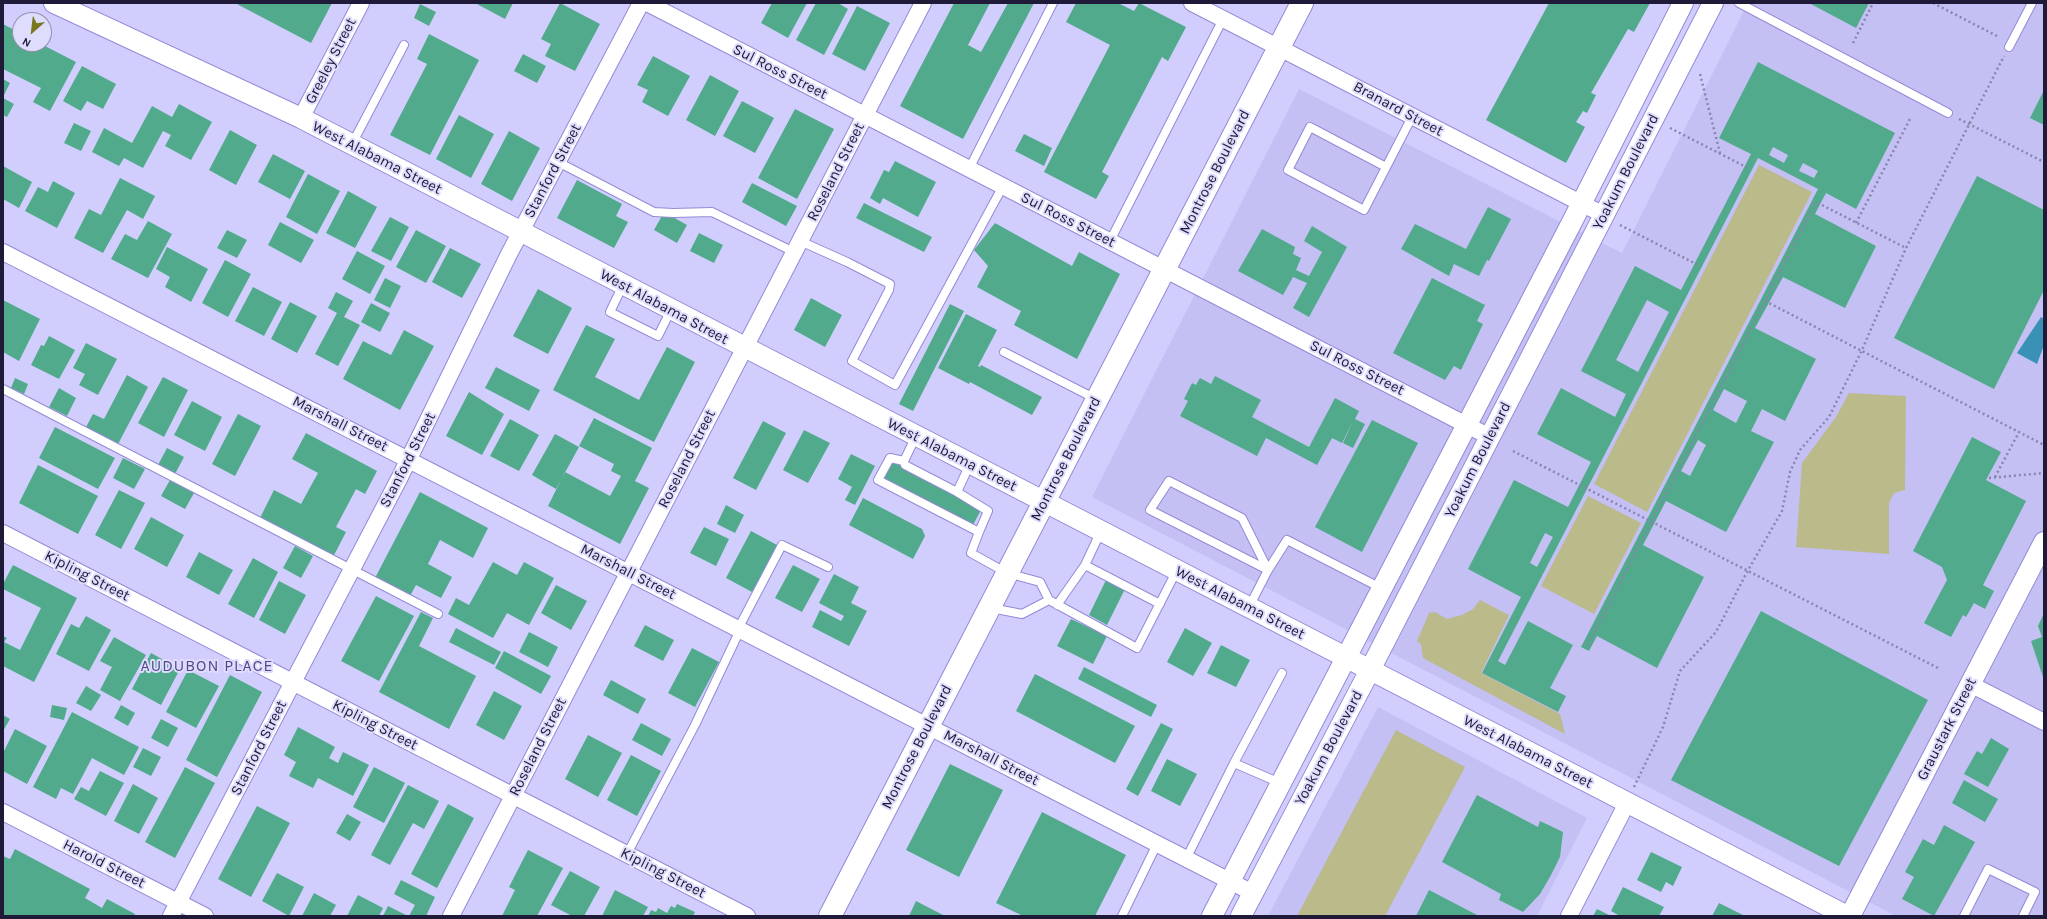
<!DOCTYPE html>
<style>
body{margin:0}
#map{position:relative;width:2047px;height:919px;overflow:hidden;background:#d1cefe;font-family:Karla,sans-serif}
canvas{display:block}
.frame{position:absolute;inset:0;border:4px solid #1e1a37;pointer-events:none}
.north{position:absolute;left:12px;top:12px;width:40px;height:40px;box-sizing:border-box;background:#dfddfd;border:1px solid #928fae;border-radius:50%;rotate:208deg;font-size:11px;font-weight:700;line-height:16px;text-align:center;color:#1e1a37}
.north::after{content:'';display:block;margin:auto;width:14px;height:18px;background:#7a781f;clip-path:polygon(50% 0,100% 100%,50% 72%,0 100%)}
</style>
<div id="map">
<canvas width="2047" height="919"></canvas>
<div class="frame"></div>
<div class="north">N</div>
</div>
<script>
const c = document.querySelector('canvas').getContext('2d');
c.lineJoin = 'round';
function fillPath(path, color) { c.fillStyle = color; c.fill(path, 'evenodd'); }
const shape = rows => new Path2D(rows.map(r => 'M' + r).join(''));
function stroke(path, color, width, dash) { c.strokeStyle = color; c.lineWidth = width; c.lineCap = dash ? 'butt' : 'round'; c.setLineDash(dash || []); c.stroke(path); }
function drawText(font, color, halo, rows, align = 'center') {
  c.font = font + ' Karla,sans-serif'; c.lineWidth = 4; c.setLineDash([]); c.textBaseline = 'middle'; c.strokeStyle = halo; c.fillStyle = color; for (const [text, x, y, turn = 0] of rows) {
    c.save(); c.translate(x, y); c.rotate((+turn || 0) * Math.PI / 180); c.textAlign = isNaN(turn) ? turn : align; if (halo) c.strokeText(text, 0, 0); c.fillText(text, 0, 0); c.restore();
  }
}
fillPath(shape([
 [1748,3,2044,3,2044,916,1896,916,1092,497,1299,89,1622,253],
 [1378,707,1587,818,1537,916,1268,916]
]), '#c4c0f4');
fillPath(shape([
 [1759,165,1812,192,1647,512,1594,484],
 [1849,393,1906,396,1905,490,1894,493,1889,503,1889,554,1796,547,1802,463,1836,417],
 [1588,496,1641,523,1594,614,1541,586],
 [1480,600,1509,615,1481,673,1560,714,1565,734,1423,658,1421,644,1417,641,1429,613,1435,612,1447,619,1462,615,1473,609],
 [1396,730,1465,767,1385,916,1297,916]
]), '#baba8b');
fillPath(shape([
 [2041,317,2044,319,2044,345,2037,364,2017,353]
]), '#3992b6');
fillPath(shape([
 [235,3,332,3,311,43],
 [475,3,513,3,505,19],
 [560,3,600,24,575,71,545,56,551,44,541,39],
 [772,3,807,3,788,38,761,23],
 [816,3,838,3,848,9,824,55,796,40],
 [954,3,990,3,968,45,981,52,1008,3,1034,3,963,139,900,106],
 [1076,3,1118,3,1134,11,1139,3,1186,27,1168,61,1162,57,1102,172,1109,176,1096,199,1044,172,1110,45,1066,22],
 [1549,3,1650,3,1634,32,1628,29,1591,93,1596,95,1587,113,1583,111,1576,122,1585,127,1566,163,1486,120],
 [1809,3,1869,3,1856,28],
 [420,4,436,12,429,26,414,18],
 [857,6,890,23,865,71,832,54],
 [3,24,20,33,20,44,41,44,76,62,50,111,33,102,41,88,3,69],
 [429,34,479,60,430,155,390,135,427,64,417,59],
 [523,54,546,66,537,83,514,71],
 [653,56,690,76,668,116,642,102,648,90,637,85],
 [1758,62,1895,133,1856,209,1826,193,1815,214,1876,246,1845,308,1783,277,1755,328,1816,359,1785,421,1762,409,1751,431,1774,442,1726,532,1666,501,1643,545,1704,577,1657,668,1597,636,1589,651,1581,647,1818,189,1758,158,1498,661,1505,665,1528,621,1573,645,1550,688,1566,696,1558,712,1482,673,1521,597,1468,569,1514,480,1568,507,1591,462,1537,434,1561,388,1615,417,1626,394,1581,371,1635,266,1681,290,1751,154,1719,138],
 [1773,147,1788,155,1784,163,1769,155],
 [1803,163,1818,171,1814,178,1799,171],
 [1647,300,1669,312,1638,372,1616,360],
 [1724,389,1747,401,1736,423,1713,410],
 [1698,440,1706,445,1690,476,1681,471],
 [1545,533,1553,537,1537,567,1530,563],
 [82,66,116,84,103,109,87,101,81,111,63,101],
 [710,75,739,91,715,136,686,120],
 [3,79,10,83,3,97],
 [2044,90,2044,125,2030,118],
 [3,98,14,104,7,117,3,115],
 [742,101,774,118,755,153,723,136],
 [179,104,212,122,191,160,165,146,171,135,163,131,143,168,124,158,119,166,92,152,104,128,132,143,152,106,172,117],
 [795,109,834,129,797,199,758,178],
 [459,115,494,134,471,178,436,159],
 [74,123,91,131,81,151,64,143],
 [230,130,257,145,236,185,209,170],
 [509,131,540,148,512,201,481,184],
 [1024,134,1052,148,1044,166,1015,151],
 [273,154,305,171,290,199,258,182],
 [895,161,936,182,918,217,883,198,880,204,870,198,884,170,889,172],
 [3,166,32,182,19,208,3,199],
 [308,174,340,191,317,234,286,217],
 [1977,176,2044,210,2044,290,1994,389,1894,338],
 [120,178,155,196,143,219,127,210,103,253,74,238,89,209,101,215],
 [577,180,622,204,616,216,628,222,614,248,557,218],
 [53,181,75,193,57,228,25,211,38,187,48,192],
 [752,183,797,206,786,226,742,202],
 [348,191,377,207,355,248,326,233],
 [864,203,932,237,924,252,856,218],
 [1488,207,1511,219,1489,261,1487,260,1479,276,1454,264,1449,276,1401,249,1415,224,1466,249],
 [664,212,687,225,677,243,654,230],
 [390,217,409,227,391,261,371,251],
 [148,221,172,234,148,278,111,259,125,234,137,240],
 [280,222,314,240,301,263,268,245],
 [995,223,1072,266,1079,252,1120,274,1077,359,1014,325,1021,311,977,287,988,266,974,250],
 [1312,226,1347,247,1309,317,1293,308,1307,283,1293,277,1283,295,1238,271,1262,229,1295,247,1293,254,1301,258,1296,270,1309,276,1322,252,1304,241],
 [227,230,247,240,237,258,217,248],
 [416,230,446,246,426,283,396,267],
 [699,233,723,245,714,263,690,251],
 [167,247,208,269,191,302,165,287,170,277,156,269],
 [450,248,481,264,462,298,432,282],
 [357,251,385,266,370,294,342,279],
 [225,260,251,274,228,317,202,303],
 [385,278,401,286,390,308,374,300],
 [1432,278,1485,305,1477,321,1483,324,1461,370,1454,366,1445,380,1393,353],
 [253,287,282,302,264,336,235,321],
 [538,289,572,308,548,354,513,336],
 [336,292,353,301,344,317,360,325,338,366,315,354,337,313,328,308],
 [811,298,842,315,825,347,794,330],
 [3,300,40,319,19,361,3,352],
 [290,302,317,316,297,353,271,339],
 [371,303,390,313,380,332,361,322],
 [950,304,964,311,913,411,899,404],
 [966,314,997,330,978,366,980,367,981,365,1042,397,1032,415,970,382,969,384,938,368],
 [586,325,615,339,595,377,639,400,667,347,695,362,654,442,553,390],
 [404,330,434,346,400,410,343,379,363,341,391,355],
 [49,336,75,350,59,379,31,365,41,345,44,346],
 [86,343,117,359,98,395,79,385,85,374,73,368],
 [496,367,540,390,529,411,485,388],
 [127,375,148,387,117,446,85,429,93,414,104,419],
 [1215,376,1261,400,1252,417,1309,447,1335,398,1359,411,1355,419,1365,424,1353,448,1343,443,1353,421,1342,443,1332,438,1317,465,1266,438,1257,456,1180,416,1188,401,1184,399,1192,383,1196,385,1200,378,1211,384],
 [163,377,188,390,164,437,138,423],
 [15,378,28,384,24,394,11,388],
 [59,388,76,398,67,416,49,407],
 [469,392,504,414,482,455,446,436],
 [192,401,222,417,205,451,174,435],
 [238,414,261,426,235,476,212,464],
 [594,418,652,448,635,481,649,488,620,544,548,506,565,472,610,496,621,476,611,471,614,464,579,446],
 [510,419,539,435,519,471,490,456],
 [1372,420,1418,443,1362,552,1315,527],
 [763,421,786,433,756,490,733,478],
 [55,427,115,458,98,489,39,458],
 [804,430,830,443,808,483,783,470],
 [306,433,377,471,365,494,356,489,336,527,346,532,332,559,259,520,274,490,301,504,318,473,292,459],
 [555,434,579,447,556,489,532,475],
 [1972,437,2001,452,1986,480,2026,501,1983,585,1994,591,1985,609,1974,603,1966,617,1963,615,1951,637,1924,623,1947,580,1942,567,1913,551],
 [167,448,184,457,175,474,158,465],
 [851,454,875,466,855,505,845,500,852,487,838,479],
 [123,458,145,469,134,489,113,478],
 [893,462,982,508,973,525,884,479],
 [38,465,98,496,78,534,19,503],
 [170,480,194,493,185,509,161,496],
 [119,490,145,503,121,549,95,535],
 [420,492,488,528,473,558,440,540,428,564,452,577,441,598,416,585,410,596,375,578],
 [863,498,922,529,925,536,913,559,849,525],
 [726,505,744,515,735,533,717,524],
 [151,517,184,535,167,567,134,549],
 [704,527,729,539,716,566,690,553],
 [751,531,777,545,752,592,726,578],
 [295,546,313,556,301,578,283,568],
 [199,552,233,570,219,595,186,577],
 [253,558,278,572,254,618,228,604],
 [493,562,517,575,524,562,554,578,529,625,507,613,493,638,448,614,456,598,469,605],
 [13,565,77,598,34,682,3,666,3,636,7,638,4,642,20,650,41,608,3,589,3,584],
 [793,565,820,579,802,612,775,598],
 [834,574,859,587,851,603,867,611,849,646,812,627,820,610,841,621,844,616,819,603],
 [1106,580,1125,589,1107,625,1089,615],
 [279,581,306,595,285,634,259,620],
 [556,585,587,601,571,630,541,613],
 [376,596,414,616,379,681,341,661],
 [1761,611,1928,700,1839,866,1671,780],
 [421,612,433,618,419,646,476,676,449,729,379,692],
 [2044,613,2044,680,2031,641,2042,637,2038,626],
 [86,616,111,630,89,671,56,654,71,624,79,628],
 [1071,619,1107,636,1093,664,1057,646],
 [645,625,674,640,663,661,634,646],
 [456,628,501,652,494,665,449,642],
 [1185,628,1212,643,1193,676,1167,662],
 [529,632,558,647,548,667,519,652],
 [114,637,146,655,120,701,100,690,112,667,100,661],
 [1221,645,1250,660,1236,687,1207,673],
 [692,648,719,662,695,707,668,693],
 [504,651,551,676,541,694,495,668],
 [151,653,180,669,161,705,132,689],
 [1084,667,1157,705,1151,717,1078,679],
 [188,670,219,686,196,728,166,712],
 [1035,674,1135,726,1115,763,1016,711],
 [230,675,262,692,217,777,186,760],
 [611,680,646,699,638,714,603,695],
 [86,686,101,695,91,711,76,703],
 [494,691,522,706,504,740,476,725],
 [52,705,67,708,64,720,50,717],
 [121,705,135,713,128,726,114,718],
 [72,712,139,747,124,775,92,758,73,794,61,788,56,799,33,787],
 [3,715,10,719,3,731],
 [161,719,178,728,168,747,151,738],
 [641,723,671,739,662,756,632,740],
 [1161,723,1173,729,1138,796,1126,789],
 [298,727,335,747,329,758,338,763,343,752,369,765,353,796,318,778,313,788,289,776,296,762,284,755],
 [15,729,47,746,27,784,3,771,3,753],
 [588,735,622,753,598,797,565,779],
 [1991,738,2009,749,1988,787,1964,774,1977,751,1982,754],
 [143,748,161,757,151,776,133,767],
 [631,755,661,771,637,816,607,800],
 [1167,759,1197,774,1180,806,1151,791],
 [950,764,1003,790,959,877,906,850],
 [185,767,215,783,175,858,145,842],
 [374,767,405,783,384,823,353,807],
 [100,771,124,783,106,816,74,799,81,787,89,791],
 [1964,780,1998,799,1985,822,1952,803],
 [133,784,158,798,139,834,114,821],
 [408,785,439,801,424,829,413,823,390,865,371,855],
 [1477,795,1538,827,1540,821,1563,832,1560,857,1551,875,1540,894,1523,912,1499,900,1501,894,1442,862],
 [448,804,474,818,437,888,411,874],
 [257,806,290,823,251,897,218,879],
 [1042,812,1126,855,1095,916,1023,916,996,903],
 [347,814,361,822,350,841,336,833],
 [1944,825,1975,842,1934,916,1902,899,1914,877,1905,872,1923,839,1934,845],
 [15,849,90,889,85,898,102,908,107,899,135,914,134,916,3,916,3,856,10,859],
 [528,850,563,868,537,916,502,916,515,890,509,887],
 [1651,852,1682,867,1673,886,1666,882,1661,892,1637,880],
 [570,871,600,887,584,916,572,916,551,905],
 [277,873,304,887,289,916,262,901],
 [401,880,435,897,426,916,409,916,415,905,394,894],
 [1623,887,1664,907,1659,916,1620,916,1611,911],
 [615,890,648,907,643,916,602,916],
 [1429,890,1479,916,1416,916],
 [314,893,336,905,330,916,302,916],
 [358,895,383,908,379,916,347,916],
 [916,901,945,916,909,916],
 [1719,903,1745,916,1712,916],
 [677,904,695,912,693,916,648,916,651,910,656,912,658,908,667,913,671,906,675,908],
 [388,906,408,916,383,916],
 [1597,909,1611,916,1593,916]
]), '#50aa8b');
const service = shape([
 [1739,3,1948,113],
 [2009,47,2032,3],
 [352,144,404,45],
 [558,162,654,212,673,213,712,212,794,252],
 [1386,167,1310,127,1288,170,1364,210,1412,117],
 [969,169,1053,3],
 [800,241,847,262,890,284,889,290,852,361,895,385,1003,186],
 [1110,241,1223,19],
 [623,285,610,312,658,336,671,310],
 [1004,352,1096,399],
 [3,389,438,614],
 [916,436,904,461,890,458,878,480,979,532,971,553,1007,573,1040,582,1049,600,1137,648,1177,570],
 [904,461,905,465,957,492],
 [970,464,957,492,988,511,979,532],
 [1085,565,1160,604],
 [1268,570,1287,540,1381,588],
 [1057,605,1085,565,1101,531],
 [1249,607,1268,570,1150,510,1169,481,1242,518,1268,570],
 [991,608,1022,614,1049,600],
 [738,629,782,545,828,567],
 [1280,783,1234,763,1282,673],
 [627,854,695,725,740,630],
 [1186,859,1234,763],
 [1122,916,1157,844],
 [1964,916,1988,869,2035,892,2023,916]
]);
const minor = shape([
 [647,3,1490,437],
 [1192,3,1604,215],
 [301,118,361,3],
 [3,252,1253,893],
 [3,533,747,916],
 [1970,684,2044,722],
 [3,812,205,916],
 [171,916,400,477,509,254,641,3],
 [451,916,923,3],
 [1569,916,1627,803]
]);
const tertiary = shape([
 [54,3,301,118,1847,916],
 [1212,916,1572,222,1683,3],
 [1241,916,1370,670,1713,3],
 [1850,916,2044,542]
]);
const secondary = shape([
 [830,916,1302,3]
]);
stroke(service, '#938ad6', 10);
stroke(minor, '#938ad6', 18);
stroke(tertiary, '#938ad6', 22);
stroke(secondary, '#938ad6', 24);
stroke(shape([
 [1933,3,1997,36],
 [1853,43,1873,3],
 [1700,74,1720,153],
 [1959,119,2044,162],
 [1670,128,1748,168],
 [1856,223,1911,117],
 [1620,225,1698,265],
 [1765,301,2044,445],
 [1513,451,1938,668],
 [1995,477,2019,432],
 [1989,478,2044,473],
 [1588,645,1816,202,1906,248],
 [1634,787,1663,727,1680,671,1716,632,1747,572,1782,511,1790,472,1800,450,1829,417,1862,350,1906,248,2004,56]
]), '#8885ad', 2.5, [2, 3]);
stroke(service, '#fff', 8);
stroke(minor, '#fff', 16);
stroke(tertiary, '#fff', 20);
stroke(secondary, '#fff', 22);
drawText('15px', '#1e1a37', '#dfddfd', [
 ["Greeley Street",331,61,-63],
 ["Sul Ross Street",780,72,27],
 ["Branard Street",1398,109,28],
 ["West Alabama Street",377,158,27],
 ["Stanford Street",553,171,-62],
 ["Roseland Street",836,172,-63],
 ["Montrose Boulevard",1215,172,-63],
 ["Yoakum Boulevard",1626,172,-63],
 ["Sul Ross Street",1068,220,27],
 ["West Alabama Street",664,307,28],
 ["Sul Ross Street",1357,368,27],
 ["Marshall Street",340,424,27],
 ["West Alabama Street",952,455,27],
 ["Roseland Street",687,459,-63],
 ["Montrose Boulevard",1066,459,-63],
 ["Stanford Street",408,460,-63],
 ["Yoakum Boulevard",1478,460,-63],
 ["Marshall Street",628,572,27],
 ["Kipling Street",87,576,27],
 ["West Alabama Street",1240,603,27],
 ["Kipling Street",375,725,27],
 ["Graustark Street",1947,729,-63],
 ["Roseland Street",538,747,-63],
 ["Montrose Boulevard",917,747,-63],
 ["Stanford Street",259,748,-63],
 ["Yoakum Boulevard",1329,748,-62],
 ["West Alabama Street",1528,752,27],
 ["Marshall Street",991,758,27],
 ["Harold Street",104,864,27],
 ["Kipling Street",663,873,27]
]);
c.letterSpacing = '1px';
drawText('16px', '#51478b', '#dfddfd', [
 ["AUDUBON PLACE",207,666]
]);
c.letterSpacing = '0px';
</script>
